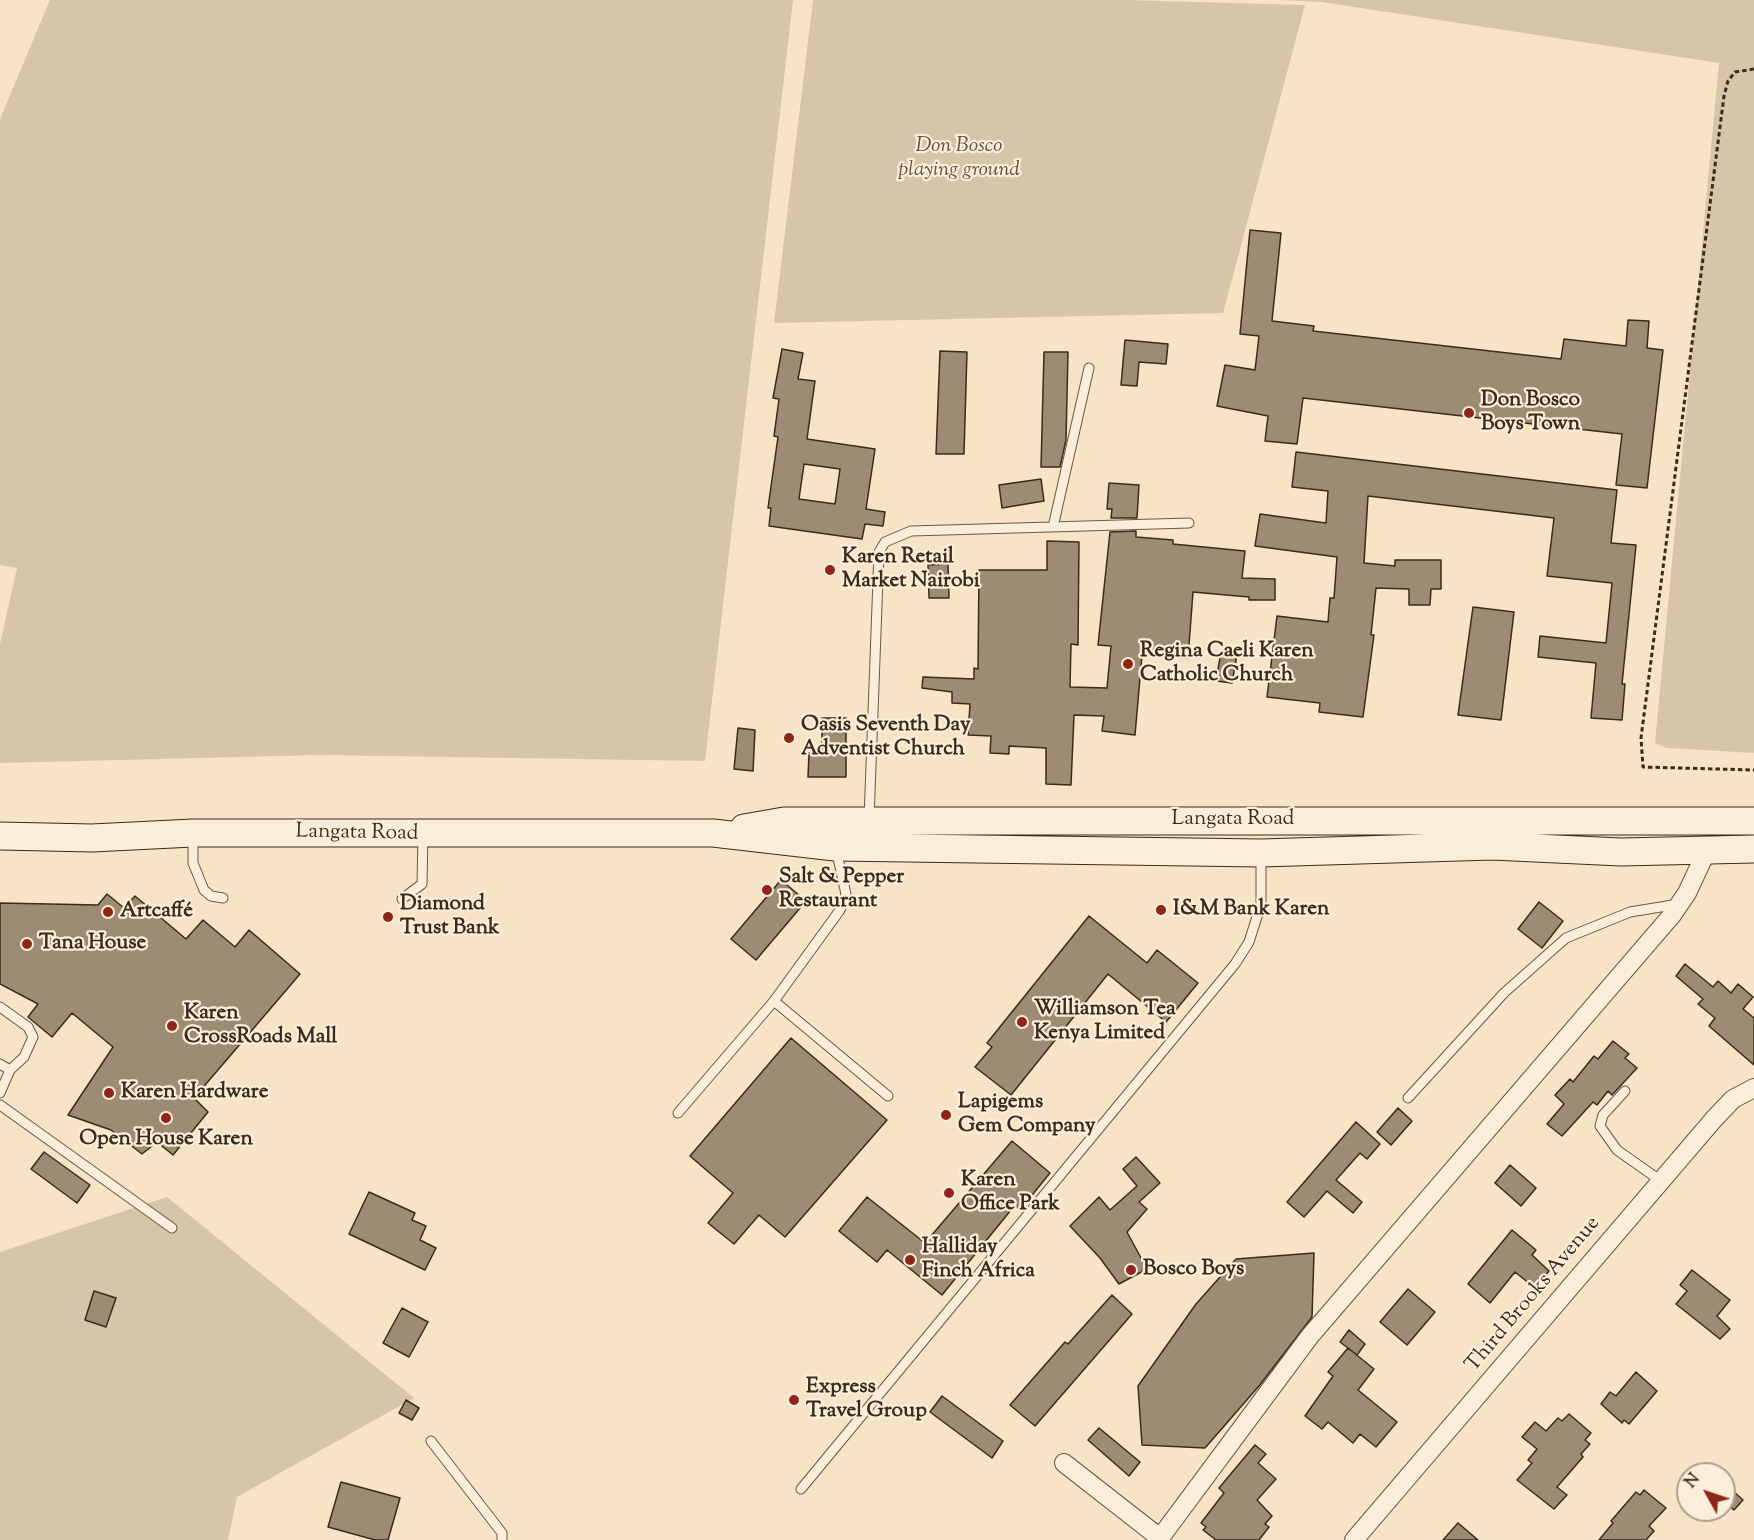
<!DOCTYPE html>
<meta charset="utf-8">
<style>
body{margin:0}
#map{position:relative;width:1754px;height:1540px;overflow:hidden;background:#f7e4c6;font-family:"Sorts Mill Goudy",serif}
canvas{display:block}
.north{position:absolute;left:1676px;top:1462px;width:60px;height:60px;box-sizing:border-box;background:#faedda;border:2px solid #ae9f8d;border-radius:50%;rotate:310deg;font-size:16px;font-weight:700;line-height:24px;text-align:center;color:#3b2b1a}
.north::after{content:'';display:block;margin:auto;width:21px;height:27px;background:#8f2418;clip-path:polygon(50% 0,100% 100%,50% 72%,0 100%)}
</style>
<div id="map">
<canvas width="1754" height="1540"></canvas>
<div class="north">N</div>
</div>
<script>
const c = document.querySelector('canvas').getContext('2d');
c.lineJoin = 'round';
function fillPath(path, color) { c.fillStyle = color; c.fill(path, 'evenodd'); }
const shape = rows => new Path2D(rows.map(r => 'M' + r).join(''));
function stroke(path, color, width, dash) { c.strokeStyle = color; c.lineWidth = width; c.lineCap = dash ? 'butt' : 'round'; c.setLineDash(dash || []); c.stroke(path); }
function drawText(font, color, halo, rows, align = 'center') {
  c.font = font + ' "Sorts Mill Goudy",serif'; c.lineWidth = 4.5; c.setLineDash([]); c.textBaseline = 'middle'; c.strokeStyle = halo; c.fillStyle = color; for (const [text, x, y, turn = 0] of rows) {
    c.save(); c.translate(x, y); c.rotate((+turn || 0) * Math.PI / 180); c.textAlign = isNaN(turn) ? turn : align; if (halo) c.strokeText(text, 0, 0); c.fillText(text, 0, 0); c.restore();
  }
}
fillPath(shape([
 [50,0,793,0,705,761,320,755,0,763,0,644,17,568,0,565,0,119],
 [813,0,1127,0,1305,5,1223,313,774,323],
 [1279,0,1754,0,1754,753,1667,748,1655,743,1719,63,1322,2],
 [167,1197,414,1398,237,1497,228,1540,0,1540,0,1252]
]), '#d7c5a9');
const building = shape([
 [1250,230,1281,233,1272,321,1314,326,1313,331,1561,359,1564,339,1626,346,1628,320,1649,321,1647,348,1663,350,1647,488,1616,485,1622,434,1303,398,1297,444,1265,441,1268,416,1217,406,1225,365,1255,370,1259,336,1240,334,1250,230],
 [1125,340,1168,344,1166,364,1139,362,1137,386,1121,385,1125,340],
 [782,349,803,353,798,379,815,381,807,439,875,449,866,509,885,512,883,526,865,524,862,539,769,526,771,508,768,508,778,437,774,436,779,399,773,398,782,349],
 [804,464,840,469,835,504,799,499,804,464],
 [940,351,967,352,964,454,936,454,940,351],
 [1044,352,1068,352,1066,440,1060,467,1041,467,1044,352],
 [1296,452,1617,490,1611,543,1636,545,1622,684,1625,684,1622,720,1591,718,1596,663,1538,657,1540,636,1606,643,1612,583,1547,576,1554,518,1368,496,1364,563,1395,566,1395,560,1441,560,1441,589,1431,589,1430,605,1409,605,1409,589,1376,588,1371,635,1374,635,1363,717,1319,712,1320,703,1267,697,1277,616,1328,622,1330,598,1334,598,1337,557,1255,546,1260,514,1326,523,1328,491,1292,487,1296,452],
 [1041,479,1044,501,1002,508,999,485,1041,479],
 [1109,483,1139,485,1137,518,1111,518,1112,509,1107,509,1109,483],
 [1136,531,1136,537,1173,540,1173,544,1245,551,1242,578,1275,579,1275,600,1249,600,1249,597,1193,592,1188,658,1142,655,1135,735,1102,731,1104,716,1074,715,1071,785,1046,784,1046,748,1009,746,1009,754,990,753,991,736,968,735,970,704,952,703,952,692,922,688,923,677,974,679,974,668,978,669,979,570,1047,570,1047,541,1079,542,1078,645,1071,644,1070,687,1107,688,1111,646,1098,645,1110,532,1136,531],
 [948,564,949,598,929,598,928,565,948,564],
 [1473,607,1514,612,1501,720,1458,715,1473,607],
 [1221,652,1237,655,1232,683,1216,681,1221,652],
 [822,718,846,718,846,777,808,777,809,753,822,753,822,718],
 [738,728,755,730,753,771,734,769,738,728],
 [781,880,806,901,756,960,731,939,781,880],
 [107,894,124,908,135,896,186,939,203,920,235,947,249,930,300,974,194,1098,208,1112,173,1155,157,1142,142,1154,111,1130,68,1115,113,1047,72,1013,52,1037,28,1017,38,1004,0,984,0,903,98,905,107,894],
 [1539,902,1563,921,1542,948,1518,929,1539,902],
 [1089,916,1147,963,1157,950,1198,983,1166,1022,1108,974,1011,1095,975,1067,992,1047,987,1043,1089,916],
 [1685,964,1713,987,1718,981,1731,993,1738,984,1753,997,1743,1009,1754,1018,1754,1065,1709,1026,1715,1018,1698,1004,1703,999,1676,976,1685,964],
 [791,1038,887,1120,785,1237,759,1215,734,1244,708,1223,733,1193,690,1156,791,1038],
 [1613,1041,1629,1054,1625,1058,1637,1068,1612,1095,1608,1091,1597,1105,1593,1102,1562,1136,1547,1124,1564,1104,1555,1095,1570,1079,1573,1082,1594,1056,1598,1059,1613,1041],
 [1398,1108,1412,1121,1391,1145,1377,1132,1398,1108],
 [1356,1122,1380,1144,1367,1159,1360,1153,1336,1180,1362,1202,1353,1213,1327,1191,1304,1217,1287,1202,1356,1122],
 [1012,1141,1050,1173,1020,1210,1015,1205,942,1295,887,1250,877,1262,839,1231,867,1197,925,1243,1012,1141],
 [44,1152,90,1185,77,1203,31,1169,44,1152],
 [1136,1157,1160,1183,1139,1202,1147,1209,1127,1232,1147,1269,1119,1284,1100,1258,1070,1226,1099,1197,1110,1210,1137,1186,1123,1169,1136,1157],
 [1510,1165,1536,1188,1521,1206,1495,1183,1510,1165],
 [369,1192,415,1213,412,1220,426,1226,420,1240,436,1248,425,1270,349,1234,369,1192],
 [1512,1230,1536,1250,1532,1255,1549,1271,1535,1288,1515,1272,1490,1303,1468,1284,1512,1230],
 [1314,1253,1312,1317,1259,1386,1205,1448,1142,1445,1138,1386,1196,1304,1236,1259,1314,1253],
 [1692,1270,1730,1300,1717,1316,1730,1329,1720,1339,1676,1304,1687,1291,1680,1285,1692,1270],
 [1408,1289,1435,1312,1407,1345,1380,1322,1408,1289],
 [94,1291,116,1298,106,1327,85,1320,94,1291],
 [1112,1295,1132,1314,1035,1426,1010,1405,1065,1342,1068,1344,1112,1295],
 [402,1308,428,1322,409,1357,383,1343,402,1308],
 [1349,1330,1365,1344,1357,1355,1340,1342,1349,1330],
 [1348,1348,1374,1369,1358,1390,1397,1422,1376,1447,1360,1434,1353,1443,1328,1422,1322,1429,1305,1416,1333,1376,1328,1372,1348,1348],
 [1636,1372,1657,1391,1629,1424,1624,1420,1622,1423,1601,1404,1610,1392,1616,1396,1636,1372],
 [942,1396,1003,1441,992,1458,930,1412,942,1396],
 [406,1400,419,1408,412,1420,399,1413,406,1400],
 [1569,1414,1591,1433,1585,1440,1590,1444,1581,1454,1583,1457,1557,1487,1567,1495,1554,1509,1517,1480,1532,1463,1528,1460,1537,1449,1522,1437,1535,1422,1546,1431,1558,1418,1562,1421,1569,1414],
 [1099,1428,1140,1462,1129,1476,1088,1440,1099,1428],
 [1255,1445,1266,1454,1258,1463,1276,1479,1257,1500,1272,1516,1265,1524,1269,1527,1259,1540,1216,1540,1203,1530,1206,1527,1201,1523,1224,1493,1219,1488,1255,1445],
 [341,1482,400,1498,388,1540,375,1540,328,1527,341,1482],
 [1724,1483,1743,1500,1734,1510,1724,1502,1724,1483],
 [1644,1490,1666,1508,1649,1526,1654,1531,1646,1540,1599,1540,1613,1523,1611,1521,1636,1492,1640,1495,1644,1490],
 [1458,1523,1478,1540,1443,1540,1458,1523]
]);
fillPath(building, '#9d8b73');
stroke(building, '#3b2b1a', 1.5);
const service = shape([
 [1053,527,1089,368],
 [869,819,879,552,885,542,911,531,1189,523],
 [193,835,193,863,204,890,211,896,223,898],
 [402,899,422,884,423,835],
 [774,1001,888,1096],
 [0,1007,28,1027,33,1037,24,1057,10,1070,0,1064],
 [1625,1091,1603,1115,1600,1126,1617,1150,1661,1181],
 [0,1093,10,1070],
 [1408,1098,1504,993,1566,938,1630,912,1679,904],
 [0,1105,172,1228],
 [678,1113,774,1001,840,910,846,894,836,849],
 [431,1441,502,1533,502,1540],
 [801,1489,1235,964,1249,942,1261,904,1261,855]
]);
const minor = shape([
 [1064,1463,1160,1538,1310,1336,1672,915,1687,893,1707,850],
 [1354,1540,1714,1119,1733,1099,1754,1088]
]);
const secondary = shape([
 [744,828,784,821,1754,821],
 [0,836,92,838,193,833,713,833,835,847,1261,853,1492,846,1621,852,1754,849]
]);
stroke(service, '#6a5945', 11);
stroke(minor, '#6a5945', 20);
stroke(secondary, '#3b2b1a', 29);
stroke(shape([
 [1754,69,1735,72,1728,81,1724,96,1641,738,1643,767,1754,770]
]), '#3b2b1a', 3, [4.5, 3]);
stroke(service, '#faedda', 9);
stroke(minor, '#faedda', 18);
stroke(secondary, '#faedda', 27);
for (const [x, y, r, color] of [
 [1469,413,6,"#8f2418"],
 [830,570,6,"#8f2418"],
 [1128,664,6,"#8f2418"],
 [789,738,6,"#8f2418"],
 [767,890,6,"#8f2418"],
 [1161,910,6,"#8f2418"],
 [108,912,6,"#8f2418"],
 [388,917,6,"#8f2418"],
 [27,944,6,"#8f2418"],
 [1022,1022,6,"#8f2418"],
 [172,1026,6,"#8f2418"],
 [109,1093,6,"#8f2418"],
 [946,1115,6,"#8f2418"],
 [166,1118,6,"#8f2418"],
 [949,1193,6,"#8f2418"],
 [910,1260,6,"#8f2418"],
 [1131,1270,6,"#8f2418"],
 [794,1400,6,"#8f2418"]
]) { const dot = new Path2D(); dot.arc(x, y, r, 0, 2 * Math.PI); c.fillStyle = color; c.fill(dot); stroke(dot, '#faedda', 2); }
drawText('italic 21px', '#62523e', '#faedda', [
 ["Don Bosco",959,147],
 ["playing ground",959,171]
]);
drawText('bold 21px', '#3b2b1a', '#faedda', [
 ["Don Bosco",1481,401],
 ["Boys Town",1481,425],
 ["Karen Retail",842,558],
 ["Market Nairobi",842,582],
 ["Regina Caeli Karen",1140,652],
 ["Catholic Church",1140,676],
 ["Oasis Seventh Day",801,726],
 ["Adventist Church",801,750],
 ["Salt & Pepper",779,878],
 ["Restaurant",779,902],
 ["Diamond",400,905],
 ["Trust Bank",400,929],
 ["I&M Bank Karen",1173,910],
 ["Artcaffé",120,912],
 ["Tana House",39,944],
 ["Williamson Tea",1034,1010],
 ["Kenya Limited",1034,1034],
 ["Karen",184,1014],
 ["CrossRoads Mall",184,1038],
 ["Karen Hardware",121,1093],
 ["Lapigems",958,1103],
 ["Gem Company",958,1127],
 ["Open House Karen",166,1140,"center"],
 ["Karen",961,1181],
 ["Office Park",961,1205],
 ["Halliday",922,1248],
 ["Finch Africa",922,1272],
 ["Bosco Boys",1143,1270],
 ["Express",806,1388],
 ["Travel Group",806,1412]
], 'left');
drawText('21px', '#3b2b1a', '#faedda', [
 ["Langata Road",1233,820],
 ["Langata Road",357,834,1],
 ["Third Brooks Avenue",1534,1295,-50]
]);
</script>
